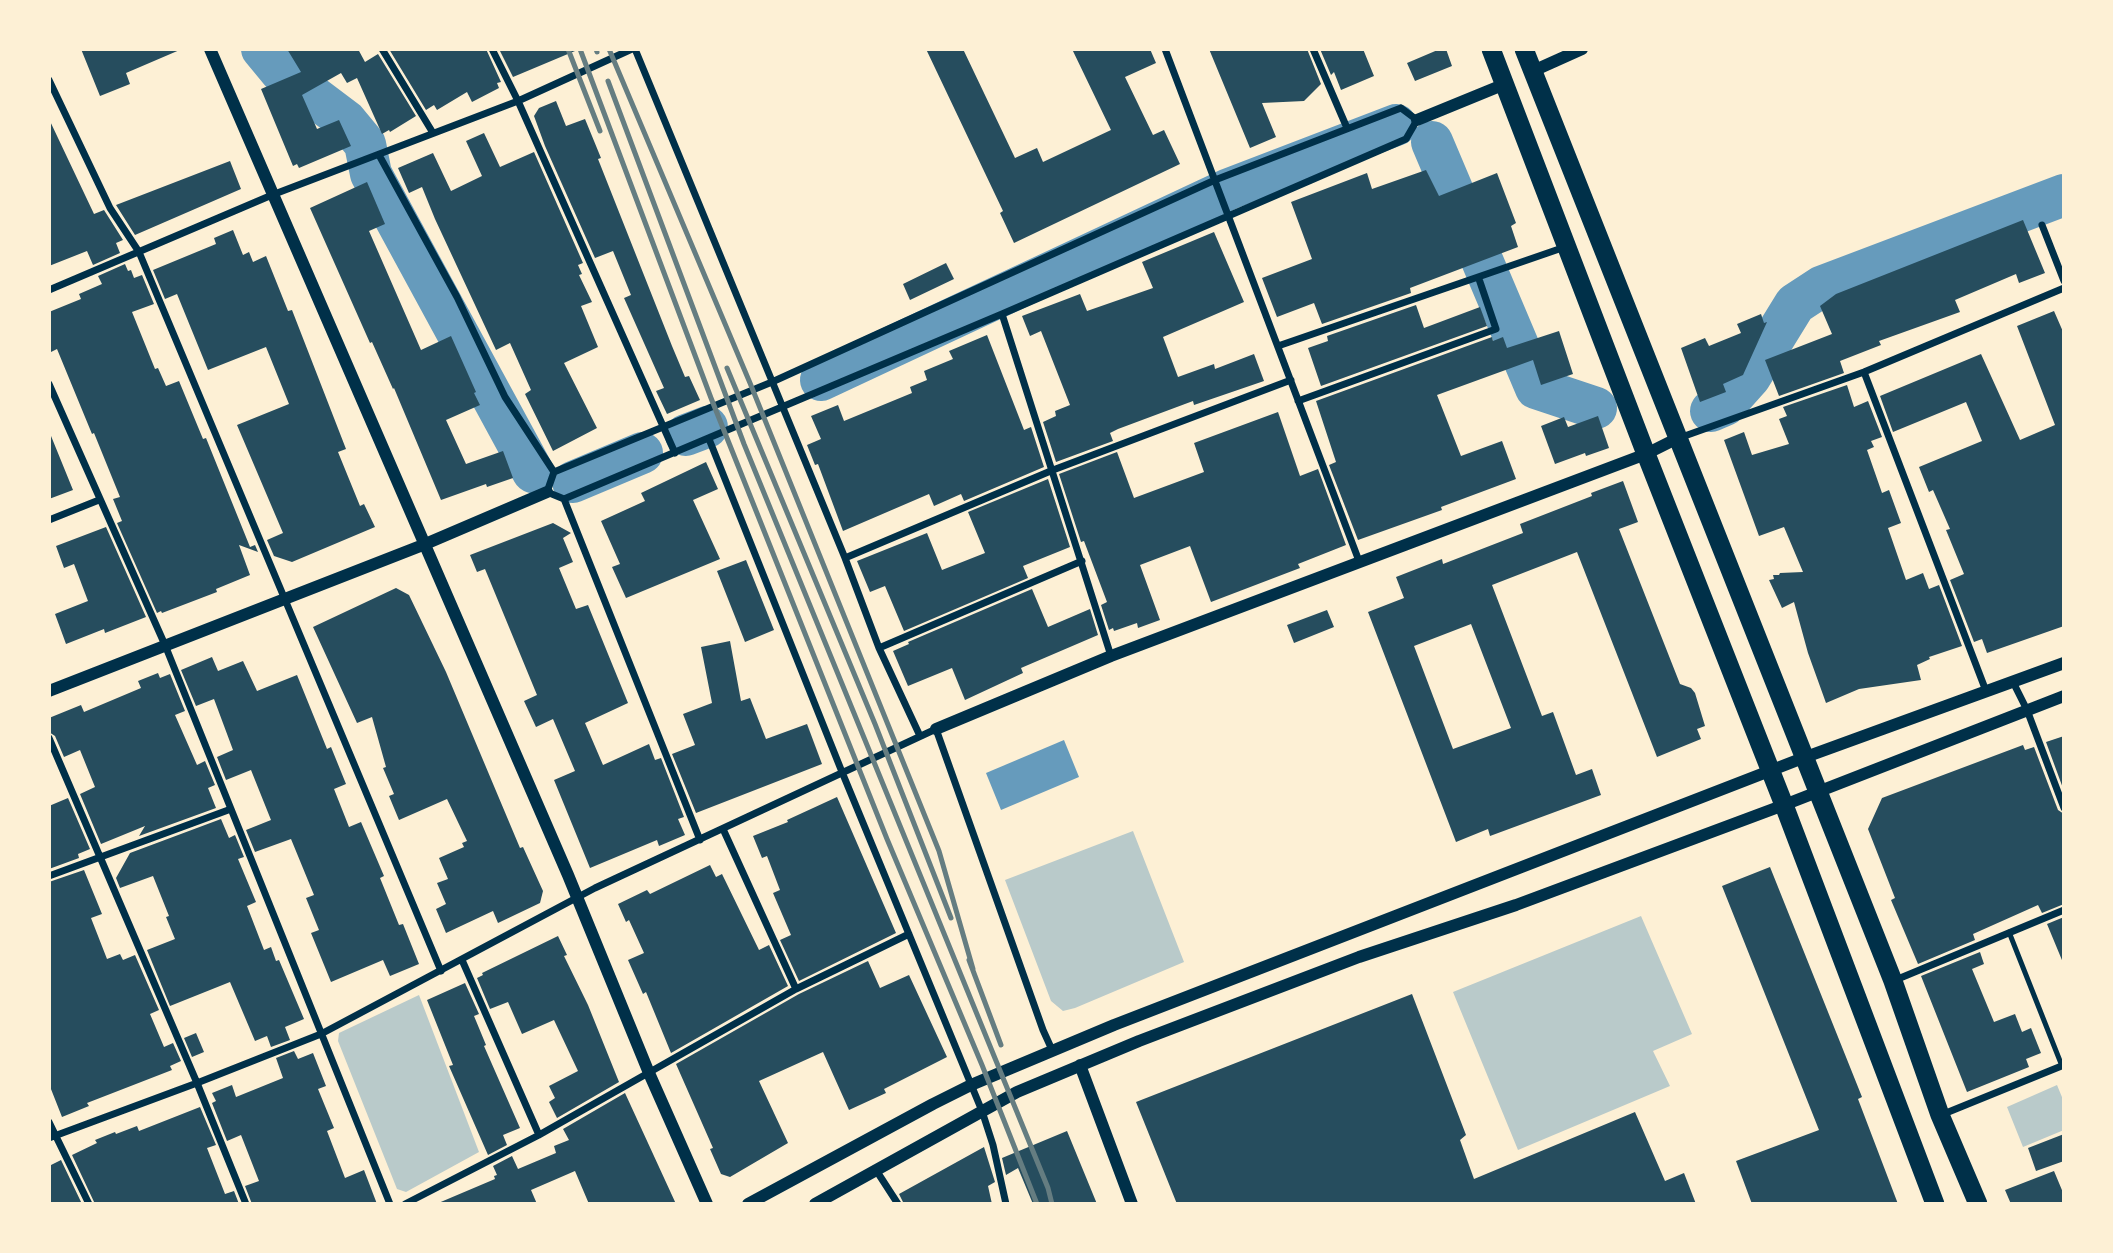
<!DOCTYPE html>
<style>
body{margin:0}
#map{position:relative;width:2113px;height:1253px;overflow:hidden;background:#fdf0d5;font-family:Cabin,sans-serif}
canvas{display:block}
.frame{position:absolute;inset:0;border:51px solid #fdf0d5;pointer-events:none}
</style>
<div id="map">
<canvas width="2113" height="1253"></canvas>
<div class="frame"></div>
</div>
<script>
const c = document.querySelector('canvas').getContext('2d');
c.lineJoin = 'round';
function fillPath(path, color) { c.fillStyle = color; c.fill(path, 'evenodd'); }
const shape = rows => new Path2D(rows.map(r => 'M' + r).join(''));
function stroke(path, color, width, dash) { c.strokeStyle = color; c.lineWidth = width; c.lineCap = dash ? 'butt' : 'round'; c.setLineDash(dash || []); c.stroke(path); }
fillPath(shape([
 [1133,831,1184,962,1075,1008,1063,1011,1051,1001,1005,880],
 [1641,916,1692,1034,1653,1051,1670,1086,1518,1150,1453,992],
 [419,995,479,1152,406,1192,397,1189,338,1041,339,1033],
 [2057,1085,2064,1102,2064,1130,2023,1147,2007,1107]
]), '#b9caca');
fillPath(shape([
 [1064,740,1079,777,1001,810,986,773]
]), '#669bbc');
stroke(shape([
 [262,49,281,72,346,121,365,144,371,174,533,472],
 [1432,142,1536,388,1596,408],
 [821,380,1229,189,1396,125],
 [1711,411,1725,405,1750,377,1795,304,1821,287,2064,195],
 [686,435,707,427],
 [573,482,642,453]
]), '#669bbc', 42);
fillPath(shape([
 [81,49,182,49,126,73,130,84,100,96],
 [287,49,358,49,365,62,378,54,416,116,390,132,389,130,382,134,357,78,347,83,341,73,302,95,317,129,339,120,351,146,299,168,297,164,293,166,261,89,301,72],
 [389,49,486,49,501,82,497,83,499,88,472,102,467,92,437,110,434,105,426,110],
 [499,49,575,49,575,51,513,77],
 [926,49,963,49,1015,158,1037,148,1043,162,1111,130,1072,49,1150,49,1156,63,1125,77,1153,135,1164,130,1180,164,1014,243,1000,213,1003,211],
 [1209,49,1307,49,1321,84,1304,101,1262,103,1276,137,1250,148],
 [1320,49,1363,49,1374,76,1341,90,1334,72,1331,75],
 [1440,49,1446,49,1452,66,1415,81,1407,63],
 [556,101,566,126,585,119,601,158,598,159,672,346,685,377,689,376,700,400,667,414,656,391,664,388,624,298,631,295,613,251,595,258,545,146,534,116,539,108],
 [49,119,94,214,104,210,123,240,116,243,120,253,93,265,87,251,49,266],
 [484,133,500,167,534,152,583,263,578,265,582,274,579,275,592,302,581,306,598,347,564,363,597,428,553,451,525,394,531,390,510,343,496,350,435,219,422,187,409,193,398,168,433,153,451,191,482,176,466,141],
 [230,161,241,189,135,235,116,205],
 [1426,170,1439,196,1497,173,1516,223,1511,226,1518,247,1410,288,1411,293,1322,324,1314,303,1277,317,1262,278,1312,259,1291,202,1367,173,1372,189],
 [367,182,385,224,369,231,421,350,451,336,476,392,474,393,480,405,446,420,466,464,503,451,513,478,487,487,486,484,441,500,394,388,393,389,372,342,370,343,310,208],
 [2023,220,2045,273,2019,283,2016,274,1955,300,1960,312,1879,341,1881,345,1840,361,1844,373,1779,396,1765,360,1832,334,1820,306,1836,294],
 [233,230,243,255,249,252,253,262,266,256,288,311,292,310,346,449,338,452,360,506,364,504,375,527,292,562,274,556,267,540,283,533,237,425,289,404,266,347,208,370,177,294,165,299,153,270,216,244,214,238],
 [1214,232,1244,302,1163,337,1178,377,1214,364,1215,369,1254,354,1264,381,1194,405,1193,401,1118,429,1110,433,1113,441,1056,462,1043,422,1056,416,1055,411,1070,405,1041,331,1030,336,1022,316,1080,294,1087,311,1153,288,1142,262],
 [946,263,954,279,910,300,903,284],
 [125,264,128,271,131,270,134,278,142,275,154,304,132,312,155,369,158,368,166,386,179,381,203,439,206,438,250,547,255,545,258,552,239,545,250,575,216,589,217,592,162,613,161,611,157,613,117,523,122,521,113,499,120,497,94,433,92,434,57,349,49,353,49,312,81,299,79,294,102,284,98,276],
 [1416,305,1424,328,1480,307,1487,326,1321,386,1308,348,1328,341,1327,336],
 [2054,311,2064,334,2064,626,1987,653,1982,639,1974,642,1950,580,1964,574,1946,530,1950,529,1933,490,1929,492,1919,467,1982,441,1966,402,1893,432,1880,396,1981,354,2020,440,2055,425,2017,326],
 [1761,314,1764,323,1767,322,1743,375,1723,384,1726,392,1700,402,1681,348,1705,338,1709,346,1741,333,1737,324],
 [1559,331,1573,374,1541,385,1533,360,1437,395,1461,456,1502,441,1516,479,1441,507,1442,510,1358,540,1329,465,1336,462,1316,401,1492,337,1493,341,1503,337,1507,348],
 [987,335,1024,430,1031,427,1044,467,964,501,961,494,934,506,929,494,843,531,818,464,815,465,807,445,821,439,811,416,838,405,844,421,912,393,910,387,927,380,924,371,953,359,949,351],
 [1847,385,1854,407,1868,401,1882,437,1871,441,1874,447,1867,450,1882,493,1889,490,1901,523,1888,528,1906,580,1923,573,1929,589,1939,585,1962,646,1929,657,1930,659,1917,665,1921,680,1859,689,1826,703,1808,653,1794,602,1782,608,1769,580,1774,579,1773,575,1779,575,1780,573,1803,572,1784,527,1759,536,1724,440,1744,432,1752,455,1789,444,1779,419,1787,416,1783,407],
 [1278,412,1300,476,1318,469,1346,545,1298,564,1300,568,1211,602,1190,546,1140,565,1160,620,1138,628,1137,623,1114,631,1113,628,1109,630,1101,605,1107,602,1084,541,1081,542,1059,474,1117,452,1134,498,1204,472,1194,443],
 [1598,416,1609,448,1586,456,1585,453,1555,464,1541,426,1564,417,1568,427],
 [49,431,73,490,49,499],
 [706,462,718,489,693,500,720,559,626,598,612,567,620,564,601,521,645,501,641,493],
 [1048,479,1070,547,1023,566,1028,578,904,631,885,586,870,592,857,561,927,533,942,570,985,553,968,512],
 [1623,481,1638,522,1619,529,1680,684,1691,688,1695,693,1705,726,1697,729,1701,739,1657,757,1577,552,1492,585,1542,716,1553,712,1576,775,1592,769,1601,795,1490,836,1488,829,1456,842,1368,612,1404,598,1396,577,1442,559,1443,564,1523,533,1520,524,1592,496,1591,493],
 [1471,624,1511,728,1453,749,1414,646],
 [553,523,571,533,563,538,573,562,559,568,576,609,588,605,628,703,585,723,603,765,649,744,655,760,661,758,684,817,678,819,685,835,659,846,657,840,590,868,554,780,575,771,553,719,536,727,524,701,537,695,485,569,477,572,470,555],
 [106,527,146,617,105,633,104,629,66,644,55,614,88,601,74,564,64,568,56,546],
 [746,560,774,630,745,642,717,571],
 [396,588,409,595,446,672,520,848,523,847,543,891,540,903,498,923,493,911,446,933,436,909,446,904,437,883,448,879,439,858,464,847,462,843,467,841,447,799,399,820,389,796,394,794,383,768,386,767,372,717,357,723,313,627],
 [1032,589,1048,627,1090,609,1098,635,1021,668,1023,673,965,700,952,668,908,686,893,651,909,644,908,642],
 [1327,610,1334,627,1294,643,1287,625],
 [730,641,741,701,750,698,766,739,807,724,822,764,696,813,672,754,695,745,683,714,712,703,701,647],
 [212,657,218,671,243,661,257,691,297,675,327,749,331,747,346,784,334,789,349,827,361,822,384,876,380,878,399,925,403,924,419,964,390,976,383,960,331,982,311,933,319,930,306,898,314,895,291,839,255,852,246,830,271,820,251,770,226,780,217,757,233,750,214,699,196,706,181,670],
 [158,673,160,678,170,674,185,711,175,715,197,765,205,761,215,785,208,788,216,808,139,836,145,826,101,844,80,794,95,787,80,750,64,757,55,736,49,732,49,718,81,705,84,712,141,688,138,681],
 [2064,736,2064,791,2046,742],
 [2023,745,2025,750,2034,747,2058,810,2064,814,2064,904,2042,913,2038,905,1973,934,1975,940,1918,964,1891,900,1895,898,1868,829,1882,798],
 [837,797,896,933,799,981,780,940,791,935,773,893,780,890,767,856,762,858,753,836,788,822,787,820],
 [68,798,90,849,78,854,79,858,49,869,49,806],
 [221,819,229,838,235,835,244,857,238,859,256,902,247,906,264,950,271,947,276,961,279,960,304,1019,285,1027,290,1040,271,1047,267,1036,255,1041,230,982,170,1006,147,950,175,939,166,917,169,916,153,876,120,888,116,878,130,853],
 [710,865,716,877,722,874,759,950,769,945,788,986,671,1053,646,992,643,994,628,960,644,953,629,920,626,922,618,904,647,890,650,894],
 [1770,867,1862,1097,1858,1099,1898,1204,1752,1204,1736,1161,1819,1130,1722,886],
 [84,870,102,914,91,918,107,959,120,954,123,960,135,955,159,1010,150,1014,164,1047,173,1043,181,1061,170,1066,172,1070,87,1103,89,1106,62,1117,49,1084,49,882],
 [2064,917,2064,965,2047,924],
 [558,936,567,955,564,956,588,1005,619,1082,557,1118,549,1102,555,1098,549,1086,578,1071,554,1020,522,1034,508,1002,490,1009,477,978,483,975,482,973],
 [1980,952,1984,964,1972,969,1994,1022,2015,1014,2022,1032,2031,1028,2041,1053,2026,1059,2029,1067,1967,1092,1921,976],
 [868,961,880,988,909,975,947,1057,884,1089,886,1093,849,1110,823,1052,759,1081,788,1143,730,1177,721,1174,710,1149,713,1148,676,1064,799,994],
 [465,983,479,1014,474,1016,486,1045,484,1046,520,1128,503,1135,507,1145,488,1155,449,1066,453,1065,427,1000],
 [1412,994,1466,1135,1460,1140,1474,1179,1635,1112,1665,1181,1684,1173,1696,1204,1177,1204,1136,1102],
 [196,1033,204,1052,192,1057,184,1038],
 [294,1051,298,1059,313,1053,326,1086,318,1089,334,1128,327,1131,345,1178,364,1170,377,1204,252,1204,245,1186,259,1181,241,1135,227,1141,212,1103,216,1101,212,1093,232,1085,236,1097,283,1078,276,1058],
 [625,1093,676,1204,589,1204,575,1171,531,1190,537,1204,436,1204,495,1179,494,1176,497,1175,493,1166,512,1156,518,1169,556,1153,554,1146,569,1140,563,1129],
 [200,1107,216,1145,207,1148,225,1194,234,1191,239,1204,95,1204,72,1155,97,1143,95,1140,115,1132,116,1134,137,1126,139,1131],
 [1067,1131,1097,1204,1033,1204,1018,1168,1006,1175,1002,1158],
 [2064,1134,2064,1161,2036,1171,2028,1148],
 [984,1147,995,1182,988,1186,992,1204,904,1204,899,1194],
 [61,1160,82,1204,49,1204,49,1166],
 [2054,1171,2064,1195,2064,1204,2011,1204,2005,1190]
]), '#264d5e');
stroke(shape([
 [2009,932,2062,1066]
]), '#003049', 5);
stroke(shape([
 [382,49,433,133],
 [492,49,518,101,675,453],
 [635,49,845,558,879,648,920,736],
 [1165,49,1359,561],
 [1313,49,1347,128],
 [49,80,110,208,139,252,441,971],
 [1401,108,1417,120,1406,139,1002,314,564,499,547,492,554,472,772,382,1215,180,1401,108],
 [379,155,457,297,505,397,554,472],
 [2042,225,2064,281],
 [49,290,272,195,518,101,632,49],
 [1002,314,1111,656],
 [1278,346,1565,247],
 [1864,372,1986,691],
 [49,384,165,645,390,1204],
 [1298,401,1496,329,1479,279],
 [1679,438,1864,372,2064,288],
 [709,439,842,772,982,1111,993,1145,1006,1204],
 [564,499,700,840],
 [49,520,99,500],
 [845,558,1053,470,1291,380],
 [879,648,1082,561],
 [2013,682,2027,710,2064,808],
 [49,738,197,1083,246,1204],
 [723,829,796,989],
 [49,876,231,809],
 [462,960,539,1135],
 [1893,981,2064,910],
 [1941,1115,2064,1065],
 [49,1122,89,1204],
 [49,1138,197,1083,321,1034,595,888,936,729,1043,1030,1053,1052],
 [876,1170,898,1204],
 [405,1204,539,1135,796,989,909,934]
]), '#003049', 7);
stroke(shape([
 [210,49,568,875,649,1073,707,1204],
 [1533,71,1582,49],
 [1417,120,1505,84],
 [49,691,423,545,547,492],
 [936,729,1111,656,1646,454,1678,438],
 [1080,1065,1132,1204],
 [748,1204,933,1104,971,1085,1114,1025,1803,758,2064,663],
 [815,1204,1017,1092,1139,1041,1359,957,1516,905,1784,805,2064,696]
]), '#003049', 12);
stroke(shape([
 [1491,49,1646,454,1784,805,1935,1204],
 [1524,49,1893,981,1940,1115,1978,1204]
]), '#003049', 19);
stroke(shape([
 [568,49,600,131],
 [580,49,711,398,887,839,982,1065,1037,1204],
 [596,49,597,52],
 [609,49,750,383,939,851,973,969],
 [608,81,744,444,1048,1188,1052,1204],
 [727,368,875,724,951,918],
 [969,960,1001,1045]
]), '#657d81', 5);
</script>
